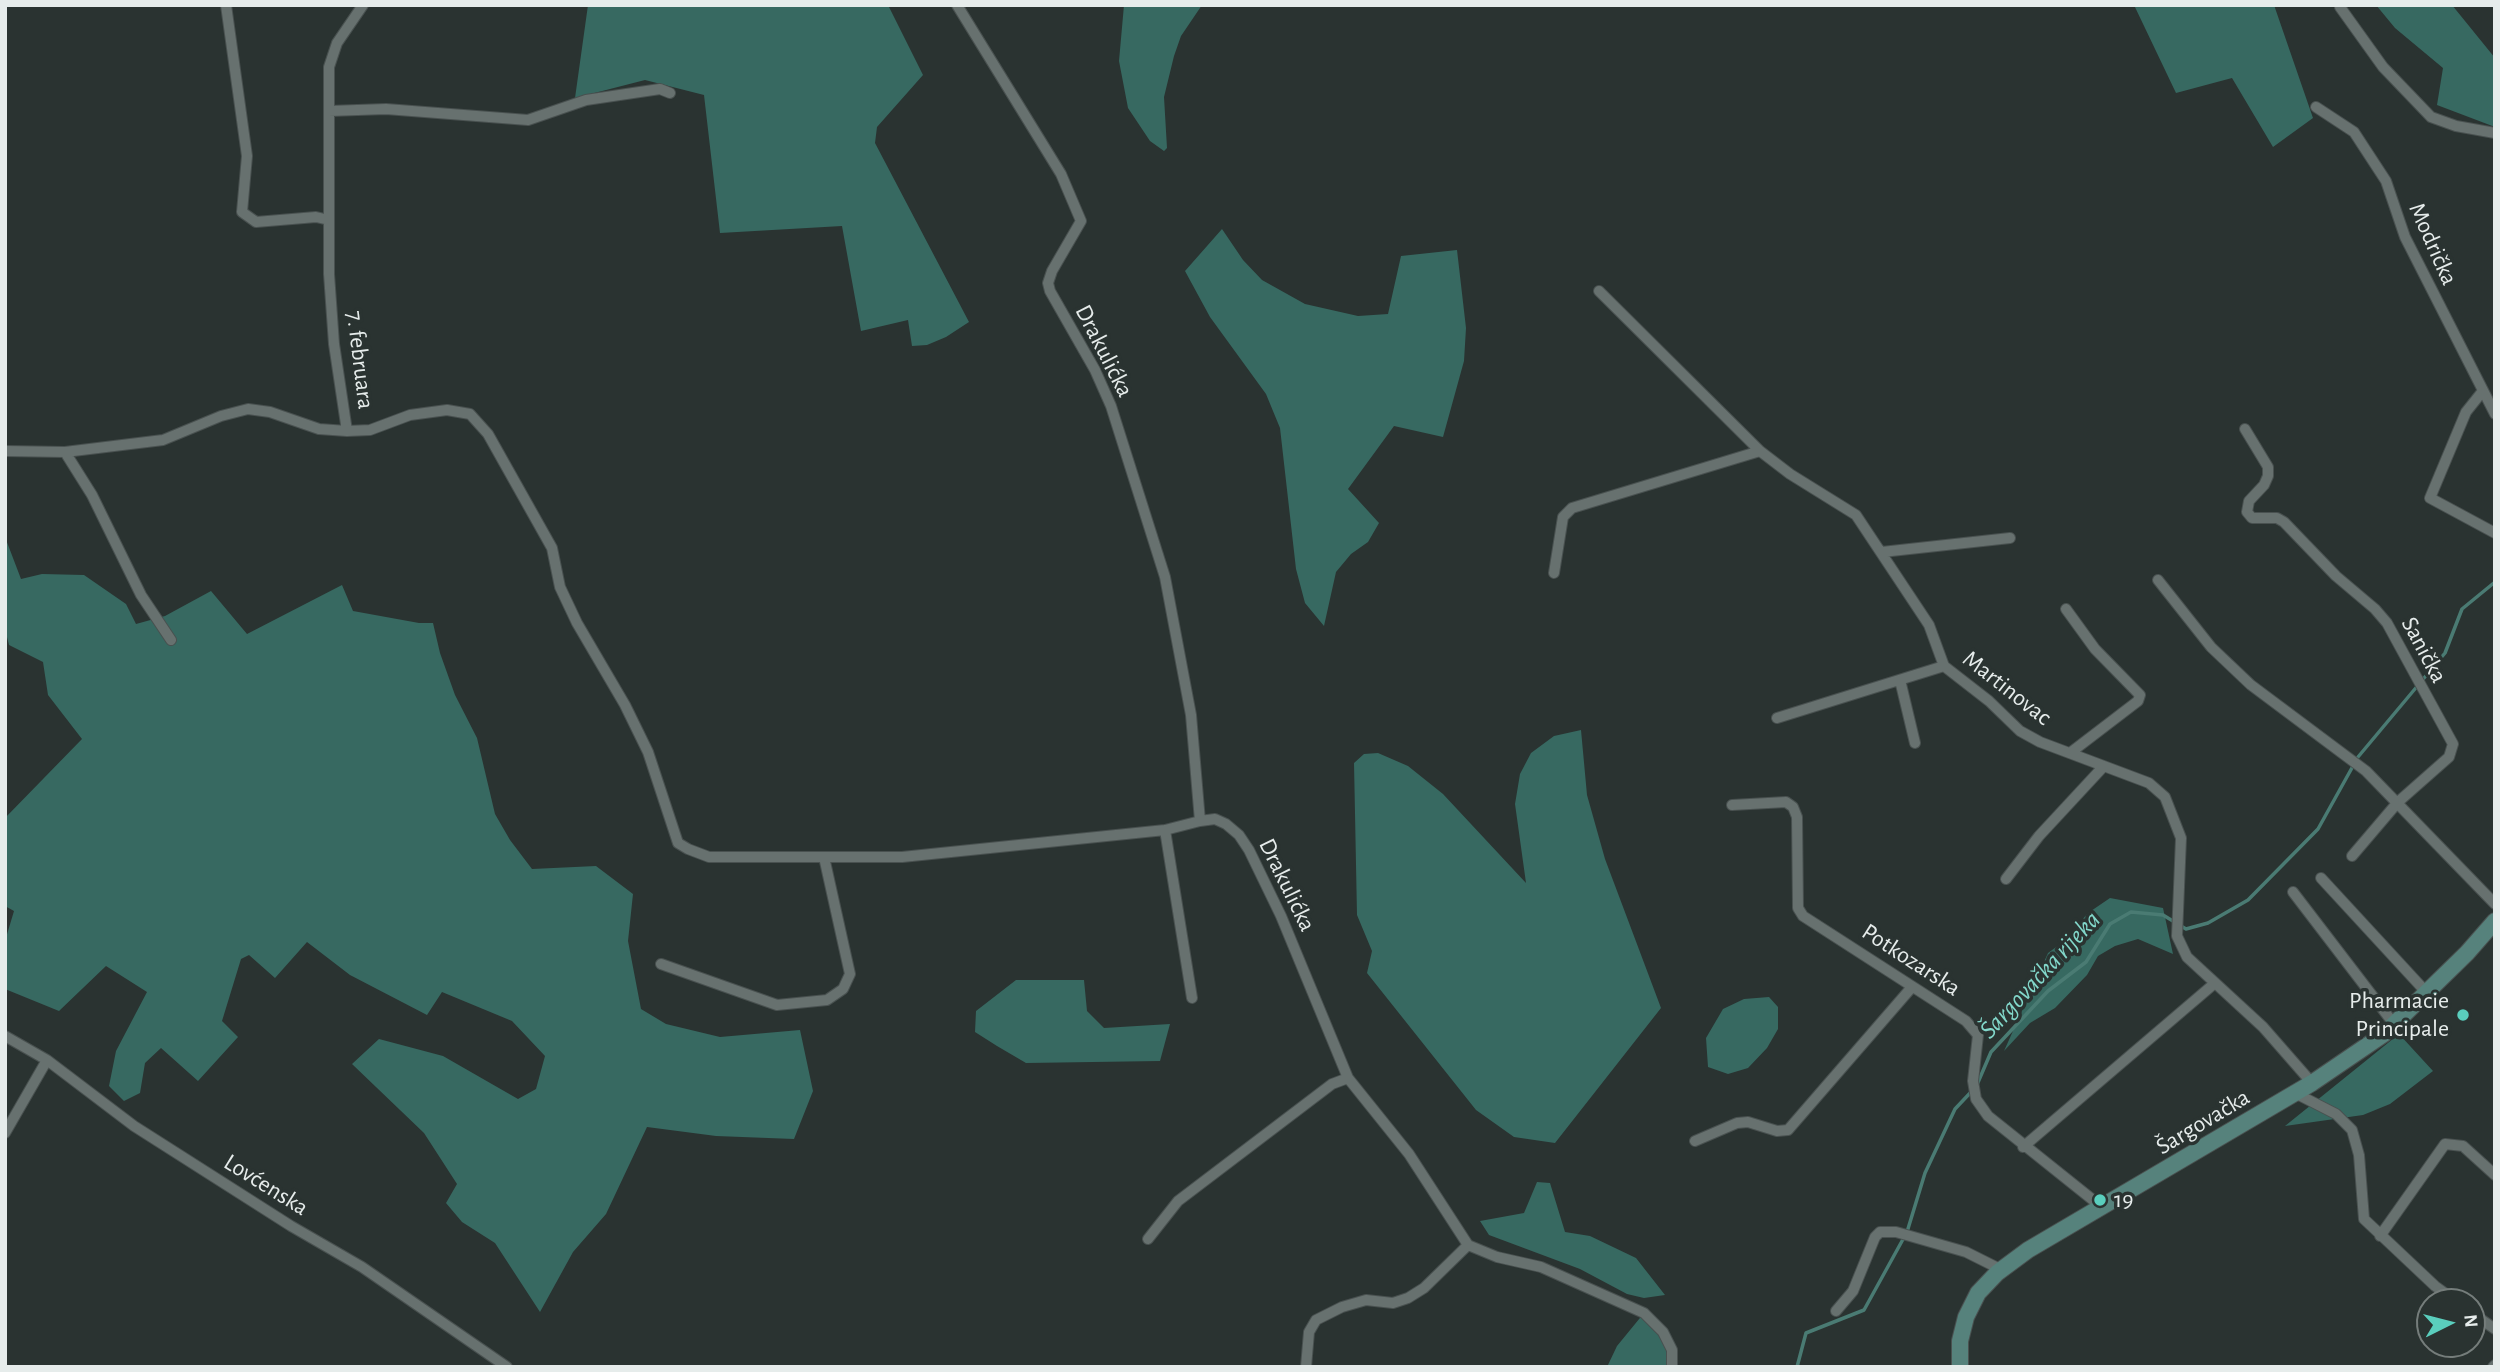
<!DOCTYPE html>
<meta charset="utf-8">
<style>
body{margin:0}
#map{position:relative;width:2500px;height:1372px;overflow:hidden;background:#2a3331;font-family:"Alegreya Sans",sans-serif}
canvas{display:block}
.frame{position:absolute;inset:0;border:7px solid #e6eceb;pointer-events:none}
.north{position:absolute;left:2416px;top:1288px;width:70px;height:70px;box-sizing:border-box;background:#2a3331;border:2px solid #757d7b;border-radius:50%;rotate:84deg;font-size:19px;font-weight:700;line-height:28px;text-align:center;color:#e6eceb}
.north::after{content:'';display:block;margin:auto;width:24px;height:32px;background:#5acebd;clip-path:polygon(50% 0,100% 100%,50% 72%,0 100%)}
</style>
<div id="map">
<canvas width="2500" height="1372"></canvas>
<div class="frame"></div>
<div class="north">N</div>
</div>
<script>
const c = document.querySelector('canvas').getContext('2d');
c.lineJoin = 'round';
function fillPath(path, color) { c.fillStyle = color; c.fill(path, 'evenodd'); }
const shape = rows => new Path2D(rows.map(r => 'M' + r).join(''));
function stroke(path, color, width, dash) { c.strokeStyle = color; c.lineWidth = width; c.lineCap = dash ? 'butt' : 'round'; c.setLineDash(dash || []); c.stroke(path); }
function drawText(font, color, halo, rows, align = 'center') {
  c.font = font + ' "Alegreya Sans",sans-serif'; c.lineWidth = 7; c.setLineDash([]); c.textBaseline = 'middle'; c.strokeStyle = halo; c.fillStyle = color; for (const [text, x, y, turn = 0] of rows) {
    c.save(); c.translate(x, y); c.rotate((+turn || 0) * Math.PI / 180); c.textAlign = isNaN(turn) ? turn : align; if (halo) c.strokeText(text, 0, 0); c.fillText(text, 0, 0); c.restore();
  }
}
fillPath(shape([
 [588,5,888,5,923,75,877,127,875,143,969,322,946,337,927,345,912,346,908,320,861,331,842,226,720,233,704,95,645,80,575,98],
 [1124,5,1202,5,1181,36,1174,56,1164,97,1167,148,1164,151,1150,141,1128,108,1119,61],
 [2134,5,2274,5,2313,118,2273,147,2232,78,2176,93],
 [2376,5,2452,5,2495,58,2495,127,2437,105,2443,68,2395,28],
 [1222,229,1243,260,1262,280,1305,304,1358,316,1388,314,1401,256,1457,250,1466,328,1464,361,1443,437,1394,426,1348,489,1379,523,1368,542,1351,554,1336,572,1324,626,1305,603,1296,569,1280,428,1266,394,1210,317,1185,271],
 [5,537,21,579,42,574,84,575,126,604,136,624,165,616,211,591,247,634,342,585,353,611,419,623,433,623,440,653,455,695,477,738,495,814,510,840,532,869,596,866,633,894,628,941,641,1009,666,1024,720,1037,800,1030,813,1091,794,1139,716,1136,647,1127,606,1214,573,1252,540,1312,495,1243,462,1222,446,1203,457,1184,424,1133,352,1064,379,1039,443,1056,518,1099,536,1089,545,1056,512,1021,442,992,427,1015,350,975,307,942,275,978,249,955,241,959,222,1021,238,1037,198,1081,161,1048,145,1063,140,1093,124,1101,109,1086,116,1051,147,992,106,966,59,1011,5,989,5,941,14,911,5,906,5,818,82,739,48,695,43,662,9,645,5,629],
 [1581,730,1587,795,1605,859,1661,1008,1555,1143,1514,1137,1476,1110,1367,973,1372,951,1357,915,1354,763,1364,754,1378,753,1408,766,1443,794,1526,883,1515,804,1520,774,1531,753,1554,736],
 [2110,898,2163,908,2173,954,2138,939,2115,946,2098,956,2087,975,2055,1008,2030,1023,2004,1051,2048,953,2063,942,2088,913],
 [1016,980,1084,980,1087,1011,1104,1028,1170,1024,1160,1061,1026,1063,997,1046,975,1032,976,1011],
 [1769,997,1778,1007,1778,1029,1767,1048,1748,1068,1728,1074,1708,1067,1706,1038,1723,1009,1744,999],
 [2399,1034,2433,1071,2390,1104,2363,1115,2285,1126],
 [1537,1182,1550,1183,1565,1232,1590,1236,1636,1258,1665,1295,1644,1298,1627,1294,1580,1269,1489,1235,1480,1221,1524,1213],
 [1644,1313,1663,1332,1672,1367,1607,1367,1617,1346]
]), '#376961');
stroke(shape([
 [1976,1087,1991,1052,2048,991,2086,962,2110,924,2131,912,2163,915,2186,929,2208,923,2248,900,2318,829,2358,757,2445,653,2462,609,2495,582],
 [1797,1367,1806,1333,1864,1310,1907,1232,1925,1173,1955,1109,1971,1092]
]), '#4a7b73', 3.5);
const street = shape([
 [226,5,247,156,242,212,256,222,316,217,329,220],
 [957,5,1061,174,1081,221,1052,271,1048,283,1050,291,1095,370,1111,406,1165,577,1191,715,1200,821,1215,819,1226,824,1239,835,1249,850,1281,916,1348,1078,1409,1154,1468,1245,1497,1257,1541,1267,1644,1313,1663,1332,1672,1350,1672,1367],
 [2340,7,2383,67,2431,117,2456,126,2495,133],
 [2316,107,2354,132,2386,181,2405,237,2495,414],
 [329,111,386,109,528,120,586,100,660,89,670,93],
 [1599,291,1760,451,1790,474,1856,515,1929,625,1944,666,1989,701,2020,731,2040,742,2149,783,2165,797,2181,838,2177,936,2187,957,2263,1027,2312,1083],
 [2482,392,2466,412,2430,498,2495,533],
 [2245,429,2268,467,2268,476,2264,485,2249,501,2247,512,2252,518,2277,518,2284,522,2336,576,2375,609,2387,623,2453,744,2449,757,2398,802,2352,856],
 [347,431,370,430,410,415,447,410,470,414,488,434,552,548,560,587,577,623,625,705,648,752,678,843,688,849,709,857,902,857,1165,830,1200,821],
 [5,451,65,452,163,440,221,416,248,409,270,412,319,429,347,431,334,344,329,274,329,67,337,43,363,5],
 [65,452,92,495,141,595,171,640],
 [1882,552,2010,538],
 [1554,573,1563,517,1572,508,1760,451],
 [2158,580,2211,647,2251,685,2366,771,2495,904],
 [2066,609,2095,649,2140,695,2138,701,2070,753],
 [1900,680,1915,743],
 [1777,718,1944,666],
 [1732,805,1786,802,1793,807,1797,817,1798,908,1803,916,1966,1021,1978,1035,1973,1081,1976,1099,1988,1116,2103,1208],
 [1165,830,1192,998],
 [2321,878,2427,993],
 [2006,879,2039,836,2103,767],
 [2293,892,2394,1024],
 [661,964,777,1005,827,1000,843,989,850,974,824,857],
 [5,1036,47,1060,134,1126,291,1226,362,1267,507,1367],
 [2295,1093,2336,1114,2352,1130,2359,1155,2364,1219,2435,1286,2457,1302],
 [5,1133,47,1060],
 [1695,1141,1737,1123,1748,1122,1777,1131,1788,1130,1912,987],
 [2023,1147,2215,983],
 [2380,1236,2445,1144,2463,1146,2495,1175],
 [1148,1239,1178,1201,1332,1084,1348,1078],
 [1836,1311,1853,1291,1875,1237,1880,1232,1896,1232,1966,1252,2002,1270],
 [2472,1313,2495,1329],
 [1306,1367,1309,1332,1316,1320,1342,1307,1366,1300,1393,1303,1408,1298,1424,1288,1468,1245],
 [2493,1367,2495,1365]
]);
const secondary = shape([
 [1960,1367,1960,1341,1966,1317,1978,1293,1997,1273,2028,1250,2312,1083,2384,1034,2467,953,2495,921]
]);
stroke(street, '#495150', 12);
stroke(secondary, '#495150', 18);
stroke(street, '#67716f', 10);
stroke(secondary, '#56827c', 16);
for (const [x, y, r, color] of [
 [2463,1015,7,"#5acebd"],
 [2100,1200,7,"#5acebd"]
]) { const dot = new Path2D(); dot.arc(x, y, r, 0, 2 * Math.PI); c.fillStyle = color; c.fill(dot); stroke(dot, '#2a3331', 2.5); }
drawText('24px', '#e6eceb', '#2a3331', [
 ["Modrička",2433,244,66],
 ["Drakulićka",1104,351,63],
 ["7. februara",360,360,83],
 ["Sanička",2424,650,62],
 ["Martinovac",2007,688,38],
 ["Drakulićka",1287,885,64],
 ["Potkozarska",1911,960,33],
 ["Šargovačka",2203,1122,-31],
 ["Lovćenska",266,1185,32]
]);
drawText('24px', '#e6eceb', '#2a3331', [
 ["Pharmacie",2449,1001],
 ["Principale",2449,1029],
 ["19",2114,1200,"left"]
], 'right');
drawText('italic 26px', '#82d7ca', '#2a3331', [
 ["Šargovačka rijeka",2040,975,-47]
]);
</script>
